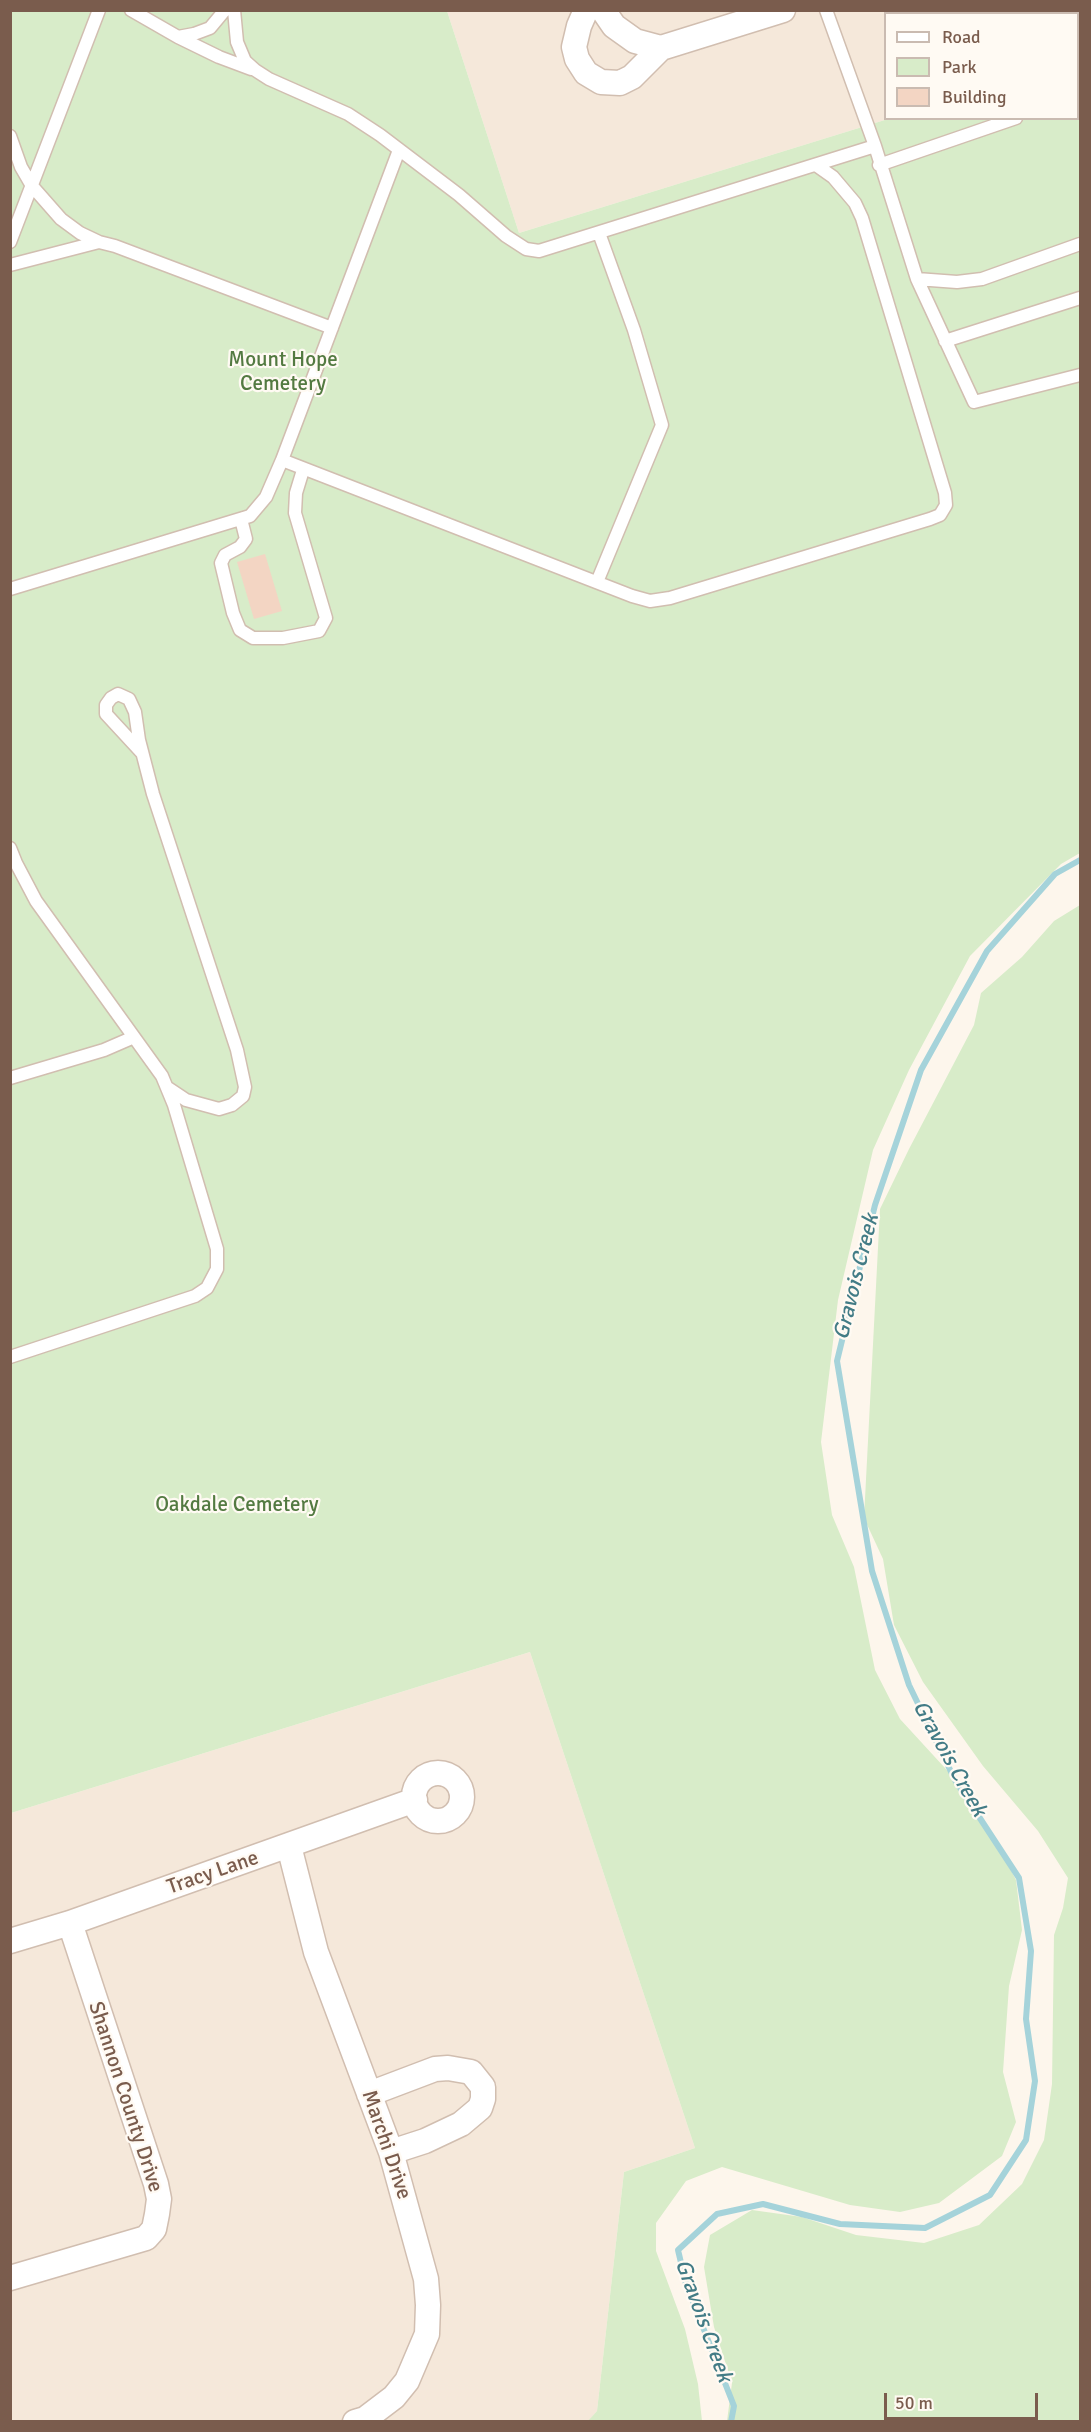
<!DOCTYPE html>
<style>
body{margin:0}
#map{position:relative;width:1091px;height:2432px;overflow:hidden;background:#fdf6ec;font-family:Signika,sans-serif}
canvas{display:block}
.frame{position:absolute;inset:0;border:12px solid #7a5c4d;pointer-events:none}
.legend{position:absolute;left:884px;top:12px;width:195px;height:108px;box-sizing:border-box;background:#fffaf3;border:2px solid #cabbb1;margin:0;padding:8px 10px;list-style:none;font-size:18px;color:#7a5c4d}
.legend li{display:flex;align-items:center;gap:12px;height:30px}
.legend b{width:30px;border:2px solid #cabbb1}
.scale{position:absolute;left:884px;top:2393px;width:154px;height:27px;box-sizing:border-box;border:3px solid #7a5c4d;border-top:0;padding-left:8px;font-size:18px;line-height:21px;white-space:nowrap;color:#7a5c4d;-webkit-text-stroke:4px #fffaf3;paint-order:stroke}
</style>
<div id="map">
<canvas width="1091" height="2432"></canvas>
<div class="frame"></div>
<ul class="legend">
<li><b style="height:8px;background:#fff"></b>Road</li>
<li><b style="height:16px;background:#d8ecc9"></b>Park</li>
<li><b style="height:16px;background:#f3d5c3"></b>Building</li>
</ul>
<div class="scale">50 m</div>
</div>
<script>
const c = document.querySelector('canvas').getContext('2d');
c.lineJoin = 'round';
function fillPath(path, color) { c.fillStyle = color; c.fill(path, 'evenodd'); }
const shape = rows => new Path2D(rows.map(r => 'M' + r).join(''));
function stroke(path, color, width, dash) { c.strokeStyle = color; c.lineWidth = width; c.lineCap = dash ? 'butt' : 'round'; c.setLineDash(dash || []); c.stroke(path); }
function drawText(font, color, halo, rows, align = 'center') {
  c.font = font + ' Signika,sans-serif'; c.lineWidth = 4.5; c.setLineDash([]); c.textBaseline = 'middle'; c.strokeStyle = halo; c.fillStyle = color; for (const [text, x, y, turn = 0] of rows) {
    c.save(); c.translate(x, y); c.rotate((+turn || 0) * Math.PI / 180); c.textAlign = isNaN(turn) ? turn : align; if (halo) c.strokeText(text, 0, 0); c.fillText(text, 0, 0); c.restore();
  }
}
fillPath(shape([
 [447,11,1080,11,1080,59,1078,60,1078,14,886,14,886,118,888,119,519,233],
 [530,1652,695,2148,624,2172,597,2411,588,2422,11,2422,11,1813]
]), '#f5e8da');
fillPath(shape([
 [11,11,447,11,519,233,888,119,1078,118,1078,60,1080,59,1080,853,1061,864,970,956,909,1070,873,1150,838,1300,821,1442,832,1515,854,1567,875,1670,900,1719,956,1780,991,1831,1016,1880,1022,1930,1009,1986,1003,2072,1016,2122,1002,2156,939,2203,900,2212,850,2205,722,2167,686,2181,656,2223,656,2251,685,2329,698,2384,702,2421,588,2421,597,2411,624,2172,695,2148,530,1652,11,1813],
 [1080,905,1080,2421,727,2421,732,2383,714,2327,704,2267,710,2235,752,2210,802,2217,856,2235,924,2243,979,2225,1022,2184,1044,2140,1052,2084,1054,1935,1063,1908,1068,1878,1038,1831,983,1766,923,1682,894,1625,883,1559,864,1518,880,1209,909,1149,974,1025,981,993,1022,957,1054,921]
]), '#d8ecc9');
stroke(shape([
 [731,2422,734,2406,686,2284,678,2250,717,2214,763,2204,840,2224,925,2228,990,2195,1026,2140,1035,2081,1026,2019,1031,1951,1019,1878,955,1780,909,1685,872,1571,837,1361,875,1205,921,1070,987,951,1055,874,1080,860]
]), '#a5d3da', 6);
fillPath(shape([
 [265,554,282,611,254,619,237,562]
]), '#f3d5c3');
const service = shape([
 [131,10,178,37,219,57,251,69],
 [234,10,237,42,245,61,255,70,269,79,348,114,380,135,459,195,506,236,526,249,539,251,875,146],
 [826,10,875,146,917,279,974,402,1080,375],
 [178,37,194,34,210,28,225,10],
 [1078,98,1080,97],
 [10,136,21,167,32,186,61,219,80,233,99,242],
 [399,150,282,460,632,596,650,601,670,598,930,519,940,515,946,505,945,493,862,218,855,203,833,177,816,165],
 [879,165,1016,118],
 [10,242,99,10],
 [10,265,99,242,115,246,332,328],
 [917,279,957,282,982,279,1080,244],
 [945,341,1080,298],
 [241,519,246,539,240,547,225,555,221,563,233,613,240,630,253,638,283,638,319,631,326,618,295,513,296,493,303,470],
 [597,582,662,425,634,330,599,233],
 [10,589,250,516,266,497,282,460],
 [142,753,106,714,106,705,111,698,118,694,129,699,135,712,139,740,153,794,237,1050,245,1087,243,1096,232,1105,219,1109,186,1100,168,1088],
 [10,848,16,863,36,901,162,1076,174,1105,217,1249,217,1269,207,1288,195,1296,10,1357],
 [10,1078,104,1050,134,1037]
]);
const minor = shape([
 [586,10,579,26,574,47,577,59,586,73,601,82,620,83,632,77,661,48],
 [603,10,614,26,635,41,661,48,783,10],
 '414 1797a24 24 0 1 1 48 0a24 24 0 1 1-48 0Z',
 [289,1846,316,1952,391,2152,426,2279,428,2305,427,2334,407,2381,394,2397,365,2419,355,2422],
 [10,1941,70,1923,415,1800],
 [369,2094,435,2069,448,2068,471,2072,483,2087,483,2099,480,2108,461,2124,425,2141,391,2152],
 [10,2278,146,2238,154,2229,157,2214,159,2199,156,2184,70,1923]
]);
stroke(service, '#d1beb0', 15);
stroke(minor, '#d1beb0', 27);
stroke(service, '#fff', 12);
stroke(minor, '#fff', 24);
drawText('21px', '#537a41', '#fffaf3', [
 ["Mount Hope",283,360],
 ["Cemetery",283,384],
 ["Oakdale Cemetery",237,1505]
]);
drawText('21px', '#7a5c4d', '#fffaf3', [
 ["Tracy Lane",213,1873,-19],
 ["Shannon County Drive",125,2097,72],
 ["Marchi Drive",386,2145,71]
]);
drawText('italic 22px', '#437c86', '#fffaf3', [
 ["Gravois Creek",857,1277,-76],
 ["Gravois Creek",949,1759,61],
 ["Gravois Creek",703,2321,70]
]);
</script>
